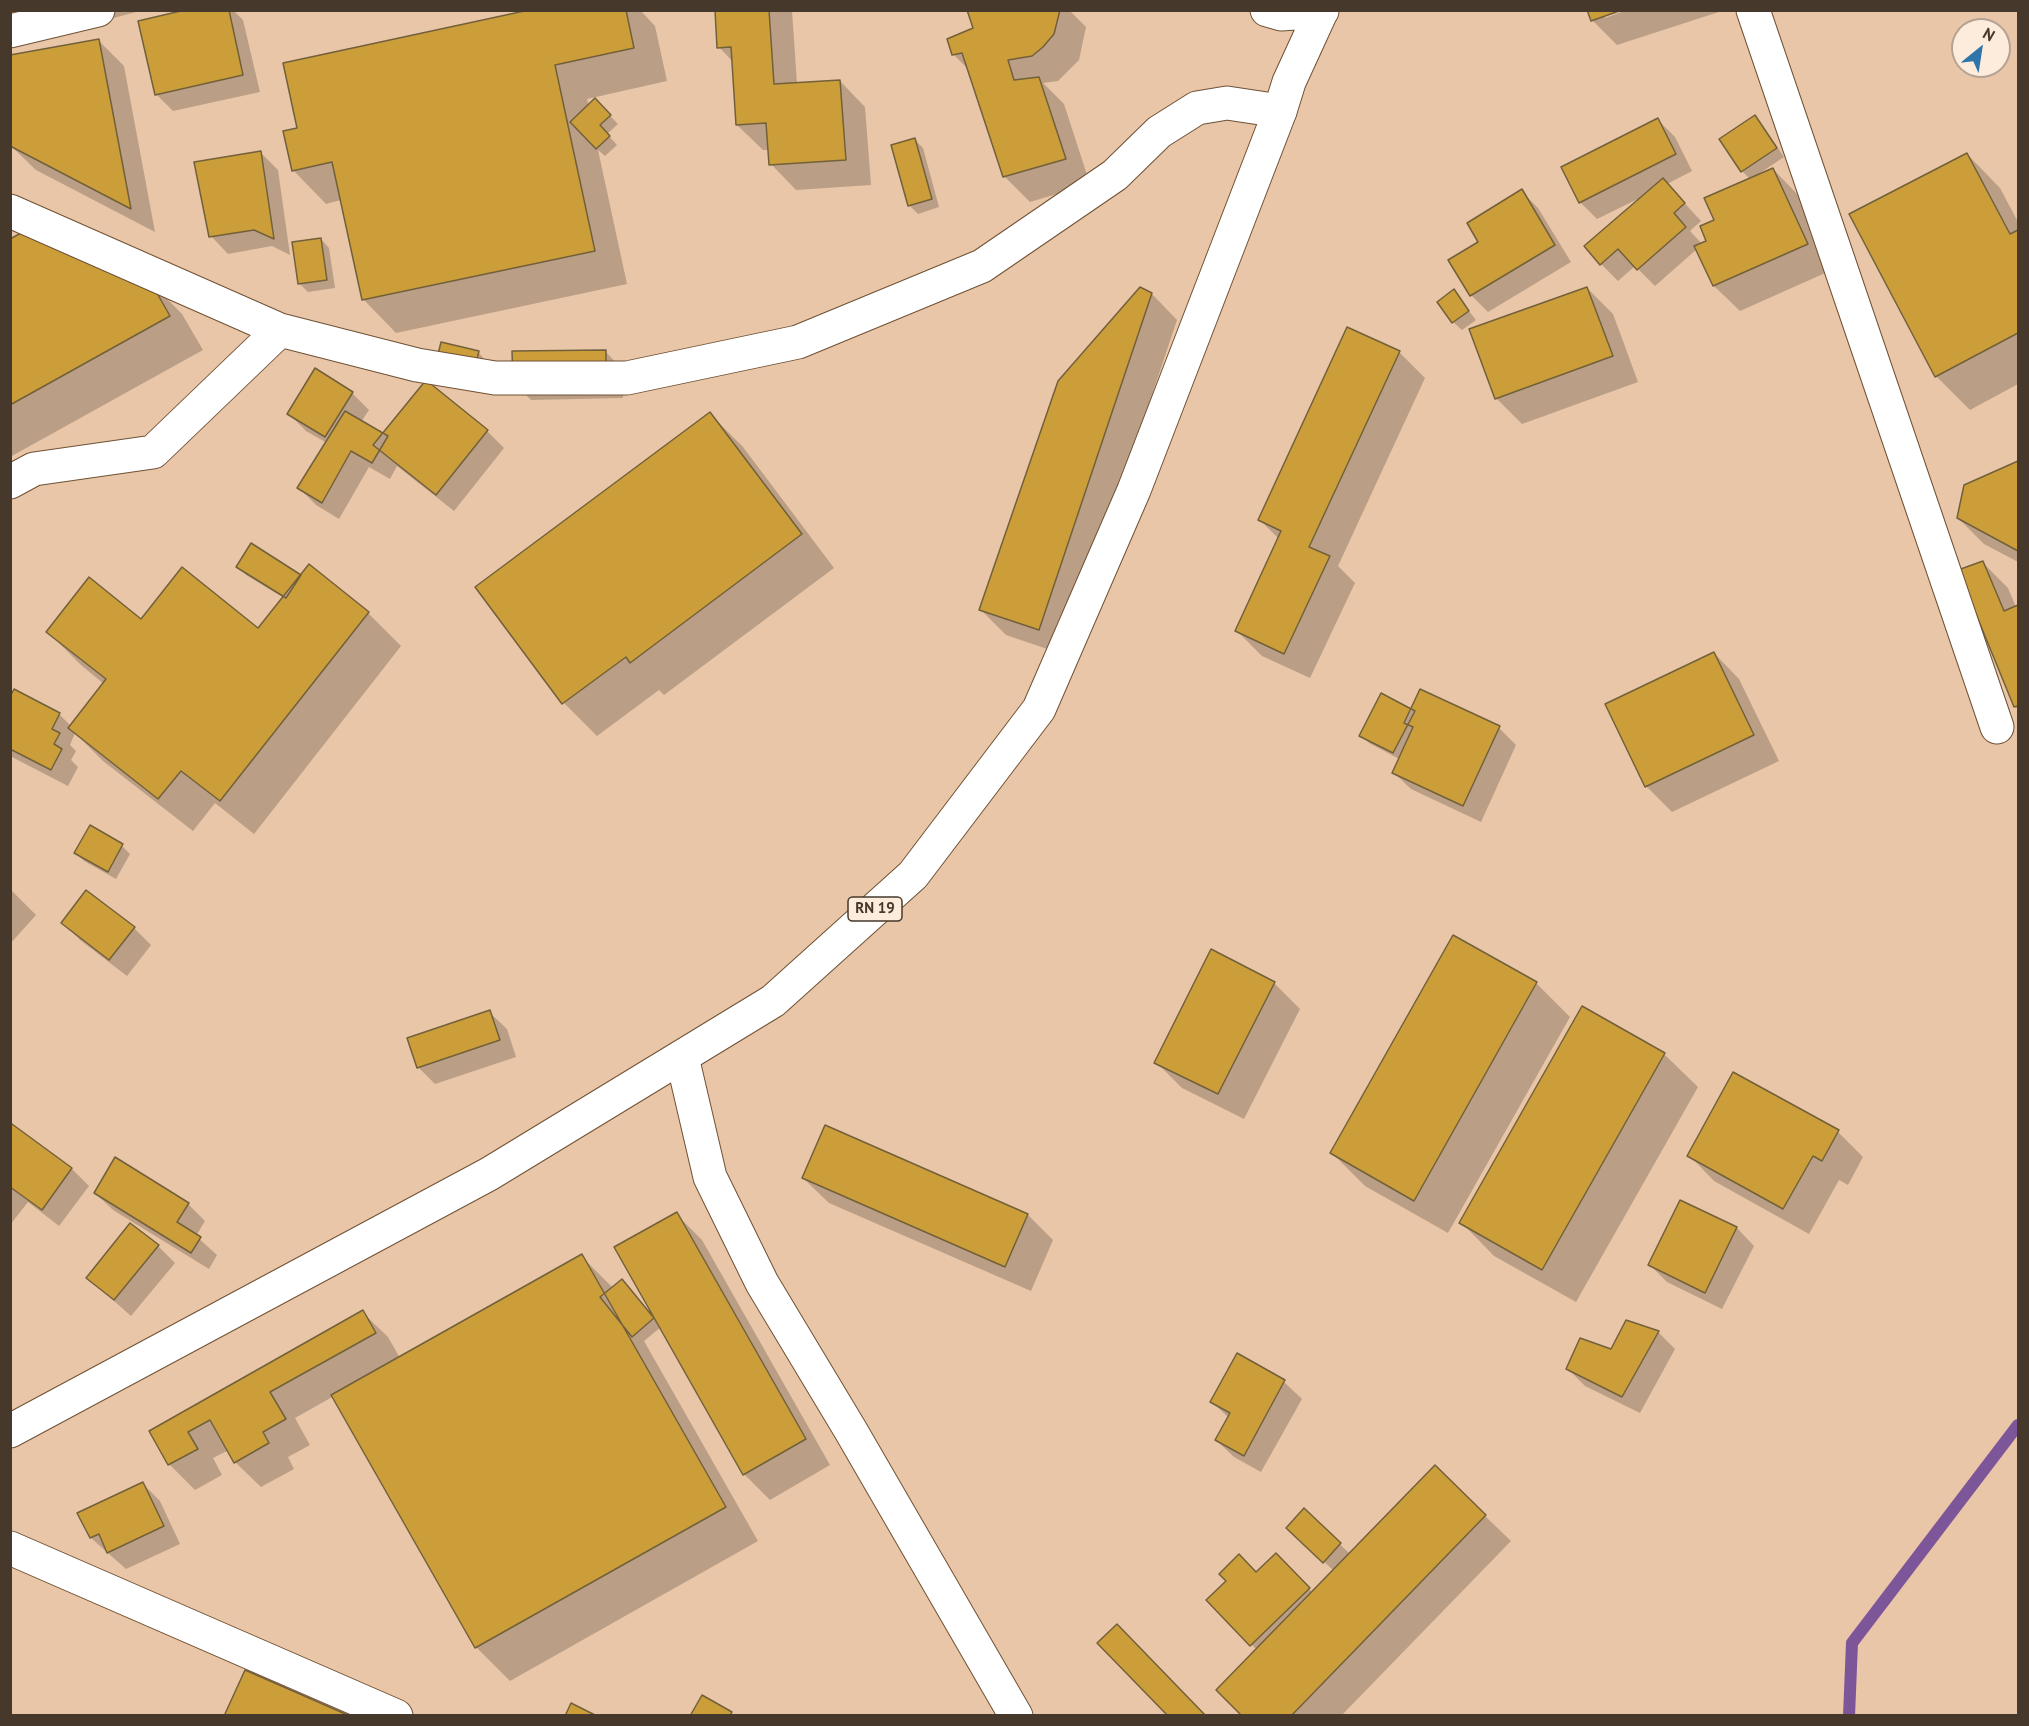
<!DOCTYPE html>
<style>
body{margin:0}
#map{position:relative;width:2029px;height:1726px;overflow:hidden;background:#e9c6a7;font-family:"PT Sans",sans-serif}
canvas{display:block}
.frame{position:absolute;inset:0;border:12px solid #46382b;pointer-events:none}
.north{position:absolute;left:1951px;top:18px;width:60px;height:60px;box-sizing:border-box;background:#fdebdb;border:2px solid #b4a395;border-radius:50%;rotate:30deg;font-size:16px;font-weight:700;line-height:24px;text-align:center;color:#46382b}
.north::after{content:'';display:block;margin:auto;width:21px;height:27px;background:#2e75aa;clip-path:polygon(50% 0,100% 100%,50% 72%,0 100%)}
</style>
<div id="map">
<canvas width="2029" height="1726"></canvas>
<div class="frame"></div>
<div class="north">N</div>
</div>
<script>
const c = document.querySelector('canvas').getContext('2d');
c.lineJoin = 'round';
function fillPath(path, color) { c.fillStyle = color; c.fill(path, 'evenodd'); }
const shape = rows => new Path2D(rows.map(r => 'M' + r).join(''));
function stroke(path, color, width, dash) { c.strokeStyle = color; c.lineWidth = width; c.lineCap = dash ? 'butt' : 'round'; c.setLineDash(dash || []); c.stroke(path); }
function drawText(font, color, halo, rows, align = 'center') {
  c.font = font + ' "PT Sans",sans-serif'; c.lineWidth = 4.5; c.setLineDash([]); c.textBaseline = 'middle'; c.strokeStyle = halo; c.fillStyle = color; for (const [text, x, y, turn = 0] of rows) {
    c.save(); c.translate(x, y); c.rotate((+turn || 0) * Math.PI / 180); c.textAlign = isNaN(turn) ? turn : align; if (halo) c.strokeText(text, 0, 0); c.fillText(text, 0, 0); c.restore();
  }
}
fillPath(shape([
 [10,10,144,10,10,45],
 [192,10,233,10,243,20,260,92,173,111,156,94],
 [536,10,640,10,655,26,667,81,587,99,589,106,595,100,618,124,607,134,617,145,605,156,598,150,627,284,396,333,363,299,341,200,326,204,293,170,298,129],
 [716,10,792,10,797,84,840,81,865,107,871,185,796,190,771,164,770,150,763,150,737,125,733,62,719,47],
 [1032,10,1069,10,1086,27,1079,60,1058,81,1043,83,1064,104,1090,184,1030,202,1004,176,970,71,953,54,975,29],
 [1627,10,1725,10,1617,45,1592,20,1605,14,1605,18],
 [98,40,124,66,155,232,36,170,10,145],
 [1755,117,1763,126,1784,157,1760,173,1761,174,1773,169,1798,195,1832,270,1740,311,1714,286,1697,249,1655,286,1635,266,1618,281,1601,264,1642,197,1597,219,1580,202,1658,120,1675,137,1692,171,1667,184,1701,221,1690,231,1702,244,1708,241,1716,221,1750,179,1742,171,1721,139],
 [915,140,923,148,939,207,918,214,909,205],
 [261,153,278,170,290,255,272,246,228,254,211,236],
 [1967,154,2000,188,2018,222,2018,384,1970,410,1936,376],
 [1521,191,1538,208,1571,262,1488,312,1471,295,1480,243],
 [321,239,329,248,335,288,308,292,299,283],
 [10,240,148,280,182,314,203,350,10,457],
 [1587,288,1613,314,1638,382,1522,424,1496,398],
 [1453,291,1476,320,1462,330,1453,322],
 [1152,294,1177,320,1065,655,1006,635,981,610],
 [605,351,622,369,623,398,531,400,514,383],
 [478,352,486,361,445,375],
 [1399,352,1425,378,1338,566,1355,583,1310,678,1262,656,1237,631,1279,539,1260,520],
 [426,382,487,431,504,448,454,511,397,466,390,479,369,467,339,519,316,505,299,488,327,443,306,431,289,414,352,393,369,410,361,422,383,435],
 [710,414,743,447,834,568,664,695,659,690,597,736,564,703,477,587],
 [2018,462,2018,562,1984,544,1958,518,1965,487],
 [1982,562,2008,588,2016,607,2018,606,2018,710,2016,707],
 [238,567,301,576,368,613,401,646,254,834,215,803,193,831,103,761,75,733,70,745,76,751,71,760,78,767,68,786,10,756,10,700,59,714,71,726,104,684,81,665,48,632,142,621,259,630,284,598,246,575],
 [1714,653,1739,679,1779,761,1672,812,1646,786],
 [1421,691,1499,728,1516,745,1481,822,1411,789,1393,772,1399,759,1369,743,1361,735,1411,711],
 [122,846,130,854,116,879,84,861,76,853],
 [10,889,36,915,10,944],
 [63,923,134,928,151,945,127,976,80,940],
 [1453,937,1536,983,1570,1017,1448,1233,1365,1186,1332,1153],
 [1274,983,1300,1009,1244,1119,1182,1088,1156,1062],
 [489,1012,507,1029,516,1057,435,1084,418,1067],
 [1664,1054,1698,1087,1576,1302,1494,1256,1461,1222],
 [13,1126,72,1169,89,1186,59,1226,28,1202,10,1225,10,1130],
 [1838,1132,1863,1157,1848,1185,1839,1180,1809,1234,1714,1181,1689,1155],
 [803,1178,1028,1215,1053,1240,1031,1291,829,1203],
 [95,1193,188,1204,205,1221,196,1236,217,1255,209,1269,113,1210],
 [1681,1202,1737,1228,1754,1246,1722,1309,1667,1282,1650,1265],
 [676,1214,702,1240,830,1465,770,1500,744,1474,661,1327,644,1341,758,1541,510,1681,476,1647,334,1396,295,1418,310,1445,288,1457,294,1469,261,1487,235,1462,229,1450,213,1458,222,1475,195,1490,169,1464,151,1432,362,1312,388,1337,400,1358,581,1256,613,1288,630,1289,654,1319],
 [158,1246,175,1263,131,1316,88,1278],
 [1658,1332,1675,1349,1640,1413,1585,1386,1568,1369],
 [1238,1355,1284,1382,1302,1399,1261,1472,1234,1457,1216,1440,1229,1418,1212,1402],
 [143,1484,160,1501,180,1544,126,1569,91,1538,79,1514],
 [1304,1510,1350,1554,1485,1516,1511,1541,1341,1716,1243,1716,1257,1650,1208,1600,1256,1574,1275,1555,1313,1593,1334,1571,1288,1528]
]), '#0003');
stroke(shape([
 [1849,1716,1852,1643,2018,1425]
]), '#7d569a', 12);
const building = shape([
 [185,10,229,10,243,75,155,95,138,21,185,10],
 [529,10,626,10,634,48,555,65,595,251,362,300,332,162,292,171,283,131,297,128,283,63,529,10],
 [715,10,769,10,774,84,840,80,846,160,769,165,766,123,736,125,731,47,717,48,715,10],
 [967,10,1060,10,1054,34,1043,47,1032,56,1008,60,1014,80,1039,77,1066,159,1003,177,962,53,952,55,947,39,973,28,967,10],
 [1587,10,1622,10,1591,21,1587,10],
 [99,39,131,209,10,146,10,55,99,39],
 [595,98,611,115,600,125,610,136,596,149,570,122,595,98],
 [1755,115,1777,148,1741,172,1719,139,1755,115],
 [1658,118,1676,154,1579,203,1561,167,1658,118],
 [915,138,932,199,908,206,891,145,915,138],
 [261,151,274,239,254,230,209,237,194,162,261,151],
 [1967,153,2010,234,2018,230,2018,333,1935,377,1849,214,1967,153],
 [1773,168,1808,244,1713,286,1694,246,1706,241,1700,226,1714,220,1704,198,1773,168],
 [1663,178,1685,203,1674,213,1686,227,1637,270,1618,249,1600,265,1584,246,1663,178],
 [1522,189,1555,245,1470,296,1448,260,1478,242,1467,223,1522,189],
 [21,233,149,279,170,316,10,405,10,239,21,233],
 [321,238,327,280,298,284,292,242,321,238],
 [1140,287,1152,293,1039,630,979,610,1058,381,1140,287],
 [1587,287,1613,356,1495,399,1469,329,1587,287],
 [1454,289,1469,311,1452,323,1437,302,1454,289],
 [1347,327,1400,351,1309,547,1330,556,1284,654,1235,631,1281,531,1258,520,1347,327],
 [441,342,479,351,473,376,435,367,441,342],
 [606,350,606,381,513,383,512,351,606,350],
 [315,368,353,392,325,437,287,414,315,368],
 [426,380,488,430,436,495,373,445,426,380],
 [345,411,388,436,372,463,351,451,322,503,297,488,345,411],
 [710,412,802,534,630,663,626,657,562,704,475,587,710,412],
 [2018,461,2018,551,1957,518,1964,485,2018,461],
 [251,543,301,575,286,598,236,567,251,543],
 [1983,561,2004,611,2018,605,2018,706,2014,707,1958,570,1983,561],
 [309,564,369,612,220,801,181,771,158,799,68,728,106,679,46,632,89,577,141,619,182,567,258,628,309,564],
 [1714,652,1754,735,1645,787,1605,704,1714,652],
 [14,689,60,713,52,729,60,733,54,744,62,749,51,770,10,749,10,697,14,689],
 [1420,689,1500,726,1463,806,1392,773,1413,727,1404,723,1420,689],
 [1381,693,1415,711,1393,753,1359,736,1381,693],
 [90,825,123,844,108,872,74,853,90,825],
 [86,890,135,927,109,960,61,923,86,890],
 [1453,935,1537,982,1414,1201,1330,1153,1453,935],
 [1211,949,1275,982,1218,1094,1154,1063,1211,949],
 [1582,1006,1665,1053,1542,1270,1459,1223,1582,1006],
 [490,1010,500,1040,417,1068,407,1038,490,1010],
 [1733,1072,1839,1130,1822,1161,1813,1156,1783,1209,1687,1156,1733,1072],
 [12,1124,72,1168,42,1210,10,1187,10,1127,12,1124],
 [825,1125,1028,1214,1005,1267,802,1178,825,1125],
 [115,1157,189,1203,177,1222,201,1237,191,1253,94,1193,115,1157],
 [1680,1200,1737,1227,1705,1293,1648,1265,1680,1200],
 [677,1212,806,1439,743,1475,614,1247,677,1212],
 [130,1223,159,1245,114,1300,86,1278,130,1223],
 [582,1254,726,1507,475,1648,331,1395,582,1254],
 [622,1279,654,1318,632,1337,600,1297,622,1279],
 [363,1310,376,1333,270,1392,286,1419,263,1432,269,1443,234,1463,210,1420,188,1432,198,1449,168,1465,149,1431,363,1310],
 [1626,1320,1659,1331,1622,1397,1566,1369,1580,1338,1611,1349,1626,1320],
 [1237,1353,1285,1380,1244,1456,1215,1440,1230,1413,1210,1402,1237,1353],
 [1435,1465,1486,1515,1291,1716,1242,1716,1216,1690,1435,1465],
 [143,1482,164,1526,107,1553,99,1534,90,1538,77,1513,143,1482],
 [1304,1508,1341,1543,1323,1563,1286,1528,1304,1508],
 [1276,1553,1310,1588,1250,1646,1206,1600,1226,1581,1219,1574,1239,1554,1256,1572,1276,1553],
 [1117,1624,1206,1716,1168,1716,1097,1643,1117,1624],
 [245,1670,350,1716,224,1716,245,1670],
 [702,1695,732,1712,730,1716,690,1716,702,1695],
 [571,1703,597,1716,565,1716,571,1703]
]);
fillPath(building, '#cb9e3a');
stroke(building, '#72603b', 1.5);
const minor = shape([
 [1753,10,1997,727],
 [10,31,98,10],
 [10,211,280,330,153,452,34,469,10,482],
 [280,330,417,365,495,378,627,378,798,342,982,266,1115,175,1159,132,1197,108,1227,103,1280,111],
 [682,1057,710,1177,762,1283,851,1431,1016,1716],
 [10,1548,396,1716]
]);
const major = shape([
 [1267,10,1281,14,1322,11],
 [10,1431,489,1174,773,1001,913,875,1039,709,1134,490,1280,111,1289,82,1322,10]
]);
stroke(minor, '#6f5135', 35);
stroke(major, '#6f5135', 35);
stroke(minor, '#fff', 33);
stroke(major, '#fff', 33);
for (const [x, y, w] of [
 [875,909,54]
]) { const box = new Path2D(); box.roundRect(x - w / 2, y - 12, w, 24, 4.5); c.fillStyle = '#fdebdb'; c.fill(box); stroke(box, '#46382b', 1.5); }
drawText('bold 15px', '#46382b', null, [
 ["RN 19",875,909]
]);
</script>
